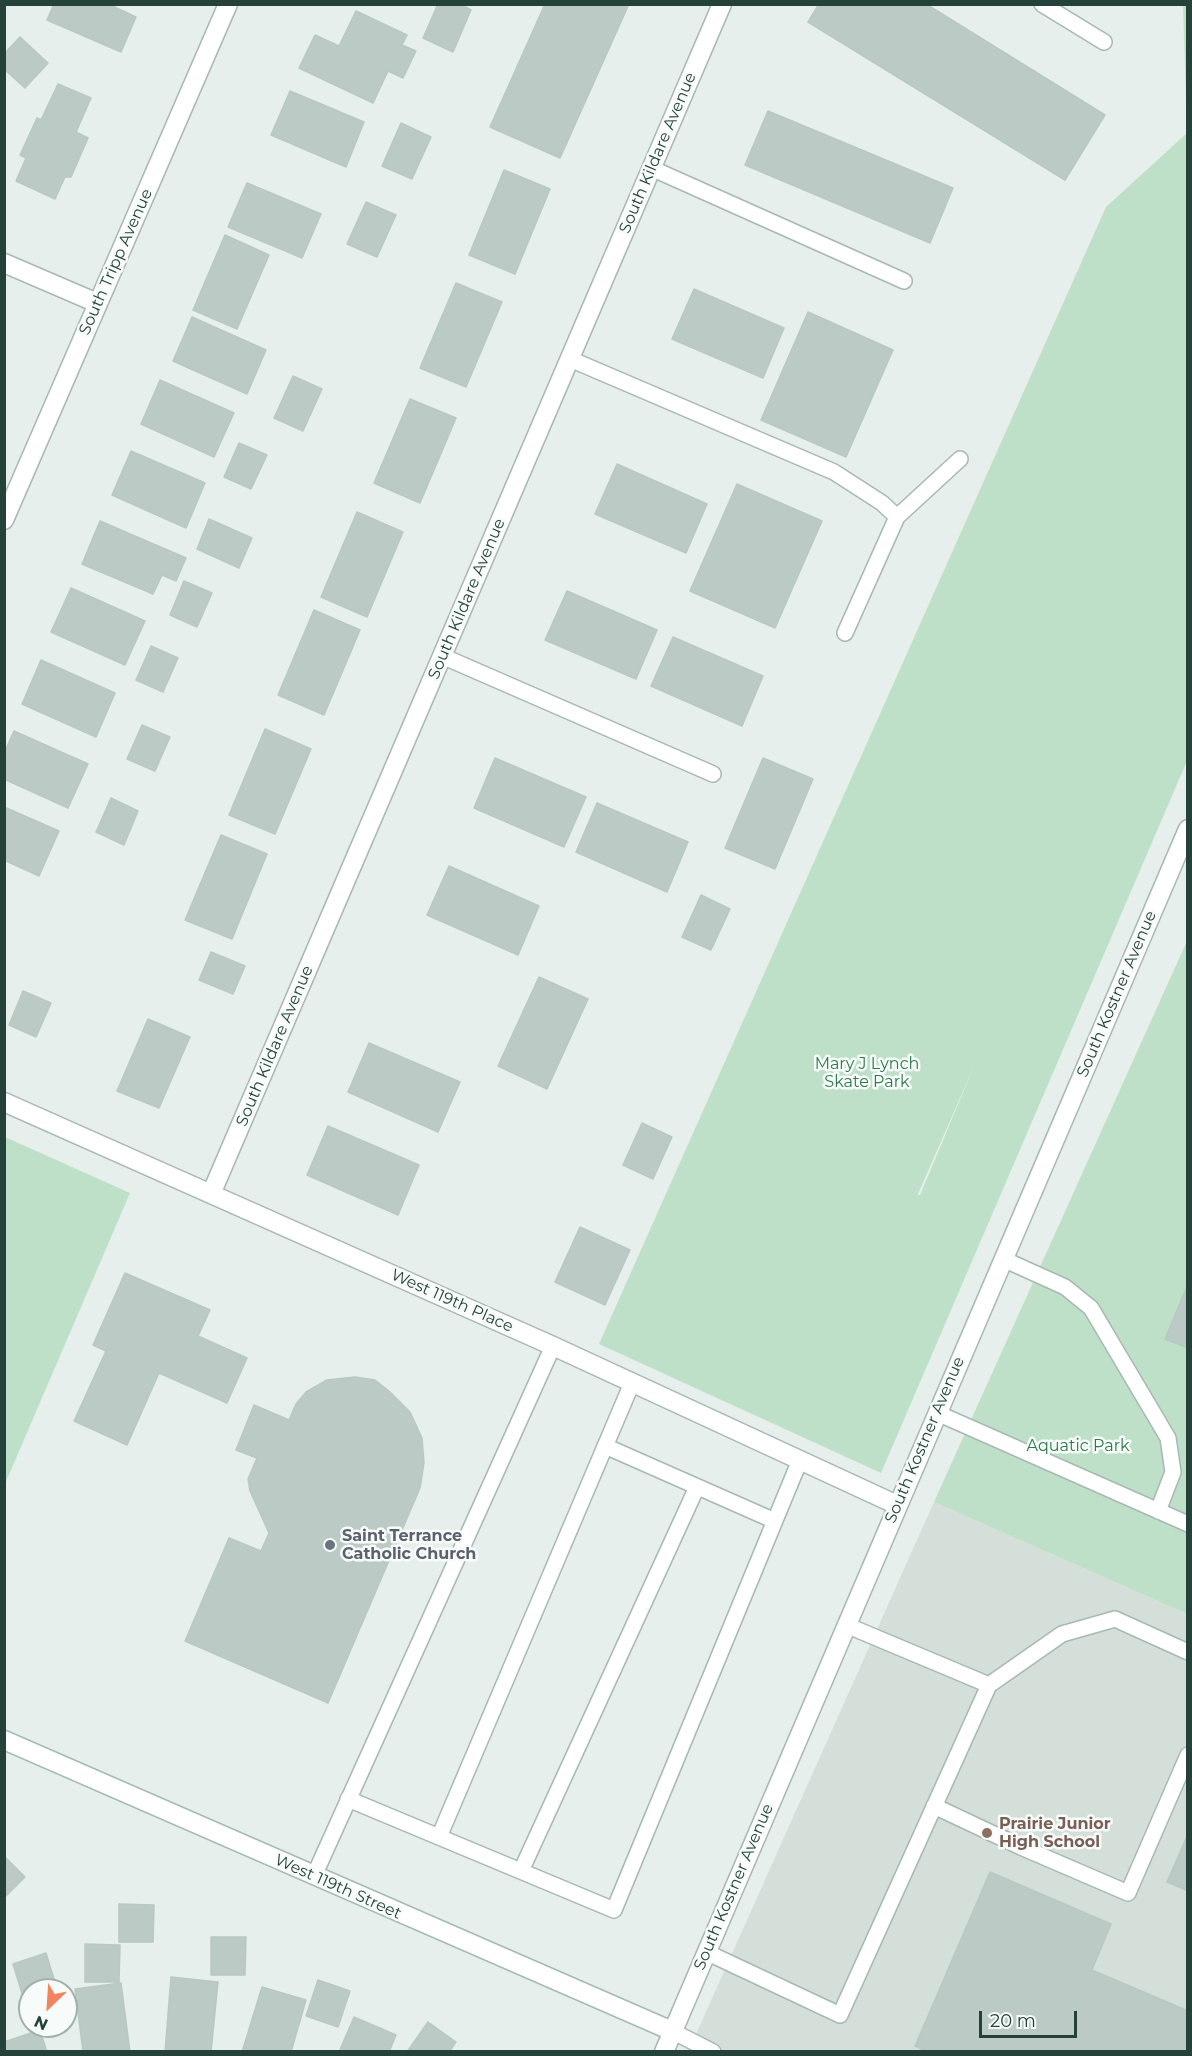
<!DOCTYPE html>
<style>
body{margin:0}
#map{position:relative;width:1192px;height:2056px;overflow:hidden;background:#e6efeb;font-family:Montserrat,sans-serif}
canvas{display:block}
.frame{position:absolute;inset:0;border:6px solid #24423a;pointer-events:none}
.north{position:absolute;left:18px;top:1978px;width:60px;height:60px;box-sizing:border-box;background:#f7fbf9;border:2px solid #a3b1ad;border-radius:50%;rotate:205deg;font-size:16px;font-weight:700;line-height:24px;text-align:center;color:#24423a}
.north::after{content:'';display:block;margin:auto;width:21px;height:27px;background:#f4845f;clip-path:polygon(50% 0,100% 100%,50% 72%,0 100%)}
.scale{position:absolute;left:979px;top:2011px;width:98px;height:27px;box-sizing:border-box;border:3px solid #24423a;border-top:0;padding-left:8px;font-size:18px;line-height:21px;white-space:nowrap;color:#24423a;-webkit-text-stroke:4px #f7fbf9;paint-order:stroke}
</style>
<div id="map">
<canvas width="1192" height="2056"></canvas>
<div class="frame"></div>
<div class="north">N</div>
<div class="scale">20 m</div>
</div>
<script>
const c = document.querySelector('canvas').getContext('2d');
c.lineJoin = 'round';
function fillPath(path, color) { c.fillStyle = color; c.fill(path, 'evenodd'); }
const shape = rows => new Path2D(rows.map(r => 'M' + r).join(''));
function stroke(path, color, width, dash) { c.strokeStyle = color; c.lineWidth = width; c.lineCap = dash ? 'butt' : 'round'; c.setLineDash(dash || []); c.stroke(path); }
function drawText(font, color, halo, rows, align = 'center') {
  c.font = font + ' Montserrat,sans-serif'; c.lineWidth = 5; c.setLineDash([]); c.textBaseline = 'middle'; c.strokeStyle = halo; c.fillStyle = color; for (const [text, x, y, turn = 0] of rows) {
    c.save(); c.translate(x, y); c.rotate((+turn || 0) * Math.PI / 180); c.textAlign = isNaN(turn) ? turn : align; if (halo) c.strokeText(text, 0, 0); c.fillText(text, 0, 0); c.restore();
  }
}
fillPath(shape([
 [934,1502,1187,1614,1187,2051,688,2052]
]), '#d4dfda');
fillPath(shape([
 [1183,5,1188,5,1187,761,881,1473,599,1344,1106,207,1187,133],
 [975,1064,920,1195,918,1195,918,1194],
 [1187,941,1187,1614,934,1502],
 [5,1137,130,1193,5,1484]
]), '#bfe0c8');
const building = shape([
 [54,4,108,4,136,17,121,52,47,20,54,4],
 [438,4,460,4,471,10,453,52,423,38,438,4],
 [545,4,629,4,560,158,490,127,545,4],
 [819,4,926,4,1105,115,1065,180,808,22,819,4],
 [356,11,407,35,402,45,416,51,403,78,388,71,373,103,299,68,315,35,339,46,356,11],
 [20,37,48,63,25,88,4,69,4,54,20,37],
 [58,84,91,98,76,132,88,138,71,177,65,177,55,199,16,181,26,158,20,155,37,118,41,120,58,84],
 [290,91,364,122,346,167,271,135,290,91],
 [768,111,953,188,930,243,745,165,768,111],
 [401,123,431,137,412,179,382,166,401,123],
 [504,170,550,189,515,274,469,255,504,170],
 [247,183,321,214,302,258,228,227,247,183],
 [366,202,396,215,377,257,347,244,366,202],
 [225,235,269,255,237,329,193,310,225,235],
 [456,283,502,302,466,387,420,368,456,283],
 [694,289,784,328,763,378,672,339,694,289],
 [808,312,893,350,846,457,761,420,808,312],
 [192,317,266,350,247,394,173,361,192,317],
 [293,376,322,389,303,431,274,418,293,376],
 [160,380,234,413,214,457,141,424,160,380],
 [410,399,456,418,420,503,374,483,410,399],
 [239,443,267,455,251,489,224,477,239,443],
 [131,451,205,483,186,528,112,495,131,451],
 [617,464,707,504,686,553,595,514,617,464],
 [737,484,822,521,775,628,690,591,737,484],
 [357,512,403,532,367,617,321,597,357,512],
 [209,519,252,538,239,568,197,549,209,519],
 [100,521,186,558,176,581,162,575,153,594,82,564,100,521],
 [184,581,212,593,197,627,170,615,184,581],
 [71,588,145,621,125,665,51,632,71,588],
 [567,591,657,630,636,679,545,640,567,591],
 [314,610,360,630,324,715,278,695,314,610],
 [673,637,763,676,742,726,651,686,673,637],
 [151,646,178,658,163,692,136,680,151,646],
 [41,660,115,693,96,737,22,704,41,660],
 [142,725,170,737,155,771,127,759,142,725],
 [265,729,311,749,275,834,229,815,265,729],
 [14,731,88,764,68,808,4,779,4,753,14,731],
 [495,758,586,797,564,847,474,808,495,758],
 [763,758,813,779,775,869,725,848,763,758],
 [111,798,138,811,124,845,96,832,111,798],
 [597,803,688,842,667,892,576,852,597,803],
 [4,807,59,831,39,876,4,860,4,807],
 [221,835,267,854,232,939,185,920,221,835],
 [449,866,539,906,518,955,427,915,449,866],
 [701,895,730,909,711,950,682,937,701,895],
 [211,952,245,966,233,994,199,980,211,952],
 [539,977,588,999,547,1089,498,1066,539,977],
 [23,991,51,1003,36,1037,9,1025,23,991],
 [148,1019,190,1037,159,1108,117,1091,148,1019],
 [369,1043,460,1082,438,1132,348,1092,369,1043],
 [642,1123,672,1137,653,1179,623,1165,642,1123],
 [328,1126,419,1165,398,1215,307,1175,328,1126],
 [580,1227,630,1250,605,1305,555,1282,580,1227],
 [125,1273,210,1310,198,1336,247,1358,227,1403,159,1373,127,1445,74,1421,106,1351,93,1345,125,1273],
 [1188,1284,1188,1348,1165,1339,1188,1284],
 [355,1377,375,1380,389,1391,410,1412,422,1438,424,1463,420,1488,328,1703,185,1641,229,1538,261,1551,269,1533,250,1491,248,1479,257,1458,236,1450,254,1405,289,1420,296,1404,306,1392,327,1380,355,1377],
 [1188,1834,1188,1891,1167,1882,1188,1834],
 [4,1856,25,1877,4,1898,4,1856],
 [990,1872,1111,1924,1092,1970,1188,2011,1188,2052,928,2052,915,2046,990,1872],
 [119,1904,154,1905,153,1942,119,1942,119,1904],
 [211,1937,246,1937,245,1975,211,1975,211,1937],
 [85,1944,120,1945,119,1982,85,1982,85,1944],
 [46,1953,57,1989,30,1990,30,1998,24,2000,13,1964,46,1953],
 [171,1977,218,1982,211,2052,165,2052,171,1977],
 [318,1980,350,1991,338,2027,306,2016,318,1980],
 [121,1983,130,2052,83,2052,75,1989,121,1983],
 [262,1987,306,2000,291,2052,242,2052,262,1987],
 [354,2017,396,2035,389,2052,339,2052,354,2017],
 [428,2022,456,2042,449,2052,407,2052,428,2022],
 [40,2030,47,2052,4,2052,4,2042,40,2030]
]);
fillPath(building, '#bbcac4');
stroke(building, '#b8c9c2', 1.5);
const lane = shape([
 [1042,4,1104,42],
 [651,168,904,281],
 [570,359,834,472,882,503,897,517,845,633],
 [897,517,960,459],
 [442,656,713,774],
 [1003,1259,1065,1287,1091,1308,1168,1438,1173,1472,1158,1511],
 [937,1413,1188,1524],
 [605,1446,775,1521],
 [846,1625,989,1685,1062,1634,1115,1619,1188,1652],
 [348,1799,614,1910,800,1460],
 [934,1806,1021,1847,1128,1893,1188,1755],
 [439,1837,632,1383],
 [521,1871,697,1487],
 [314,1876,553,1346],
 [706,1952,840,2015,989,1685],
 [672,2031,713,2052]
]);
const street = shape([
 [4,263,97,303],
 [4,520,228,4],
 [4,1102,553,1346,897,1505],
 [211,1194,722,4],
 [664,2052,1188,829]
]);
const secondary = shape([
 [4,1740,672,2031]
]);
stroke(lane, '#a8b8b2', 18);
stroke(street, '#a8b8b2', 21);
stroke(secondary, '#a4bbb3', 21);
stroke(lane, '#fff', 15);
stroke(street, '#fff', 18);
stroke(secondary, '#fff', 18);
for (const [x, y, r, color] of [
 [330,1545,6,"#6b7280"],
 [987,1833,6,"#8d6e63"]
]) { const dot = new Path2D(); dot.arc(x, y, r, 0, 2 * Math.PI); c.fillStyle = color; c.fill(dot); stroke(dot, '#f7fbf9', 2); }
drawText('16px', '#24423a', '#f7fbf9', [
 ["South Kildare Avenue",658,153,-67],
 ["South Tripp Avenue",116,262,-66],
 ["South Kildare Avenue",467,599,-67],
 ["South Kostner Avenue",1117,994,-67],
 ["South Kildare Avenue",275,1046,-67],
 ["West 119th Place",452,1301,24],
 ["South Kostner Avenue",925,1440,-67],
 ["West 119th Street",338,1887,24],
 ["South Kostner Avenue",734,1887,-67]
]);
drawText('16px', '#2d7a4b', '#f7fbf9', [
 ["Mary J Lynch",867,1064],
 ["Skate Park",867,1082],
 ["Aquatic Park",1078,1446]
]);
drawText('bold 16px', '#5b616d', '#f7fbf9', [
 ["Saint Terrance",342,1536],
 ["Catholic Church",342,1554]
], 'left');
drawText('bold 16px', '#785e54', '#f7fbf9', [
 ["Prairie Junior",999,1824],
 ["High School",999,1842]
], 'left');
</script>
